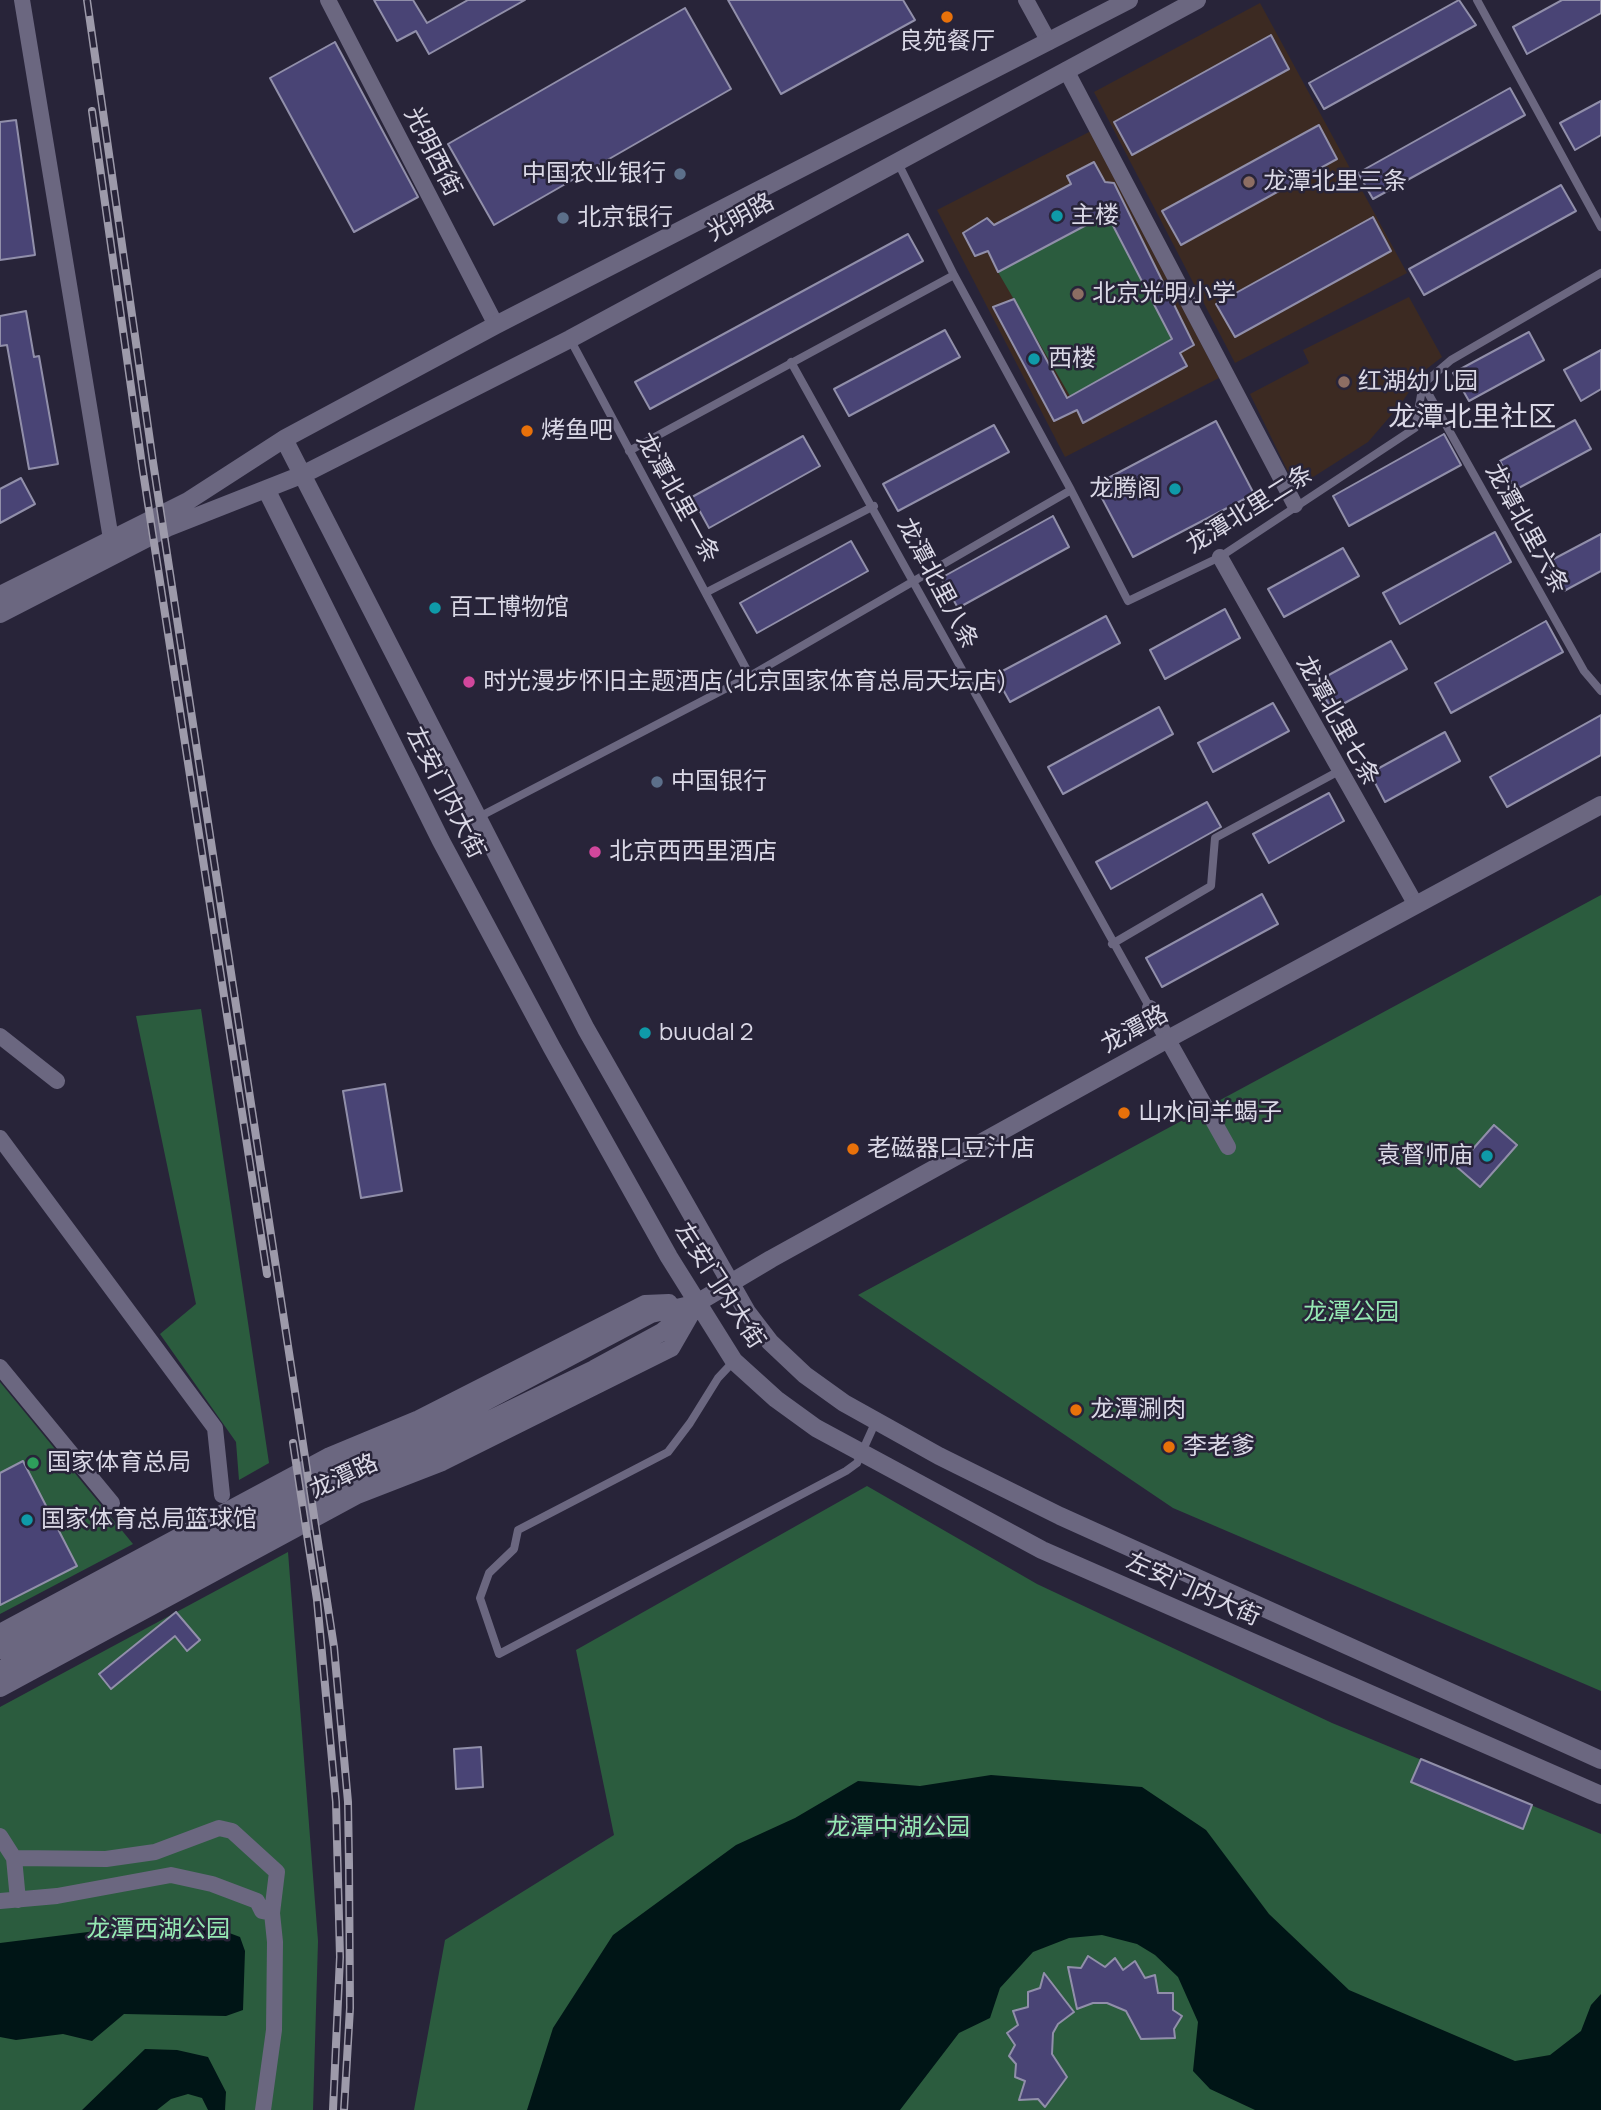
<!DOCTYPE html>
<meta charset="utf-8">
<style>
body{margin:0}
canvas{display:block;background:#282439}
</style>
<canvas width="1601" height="2110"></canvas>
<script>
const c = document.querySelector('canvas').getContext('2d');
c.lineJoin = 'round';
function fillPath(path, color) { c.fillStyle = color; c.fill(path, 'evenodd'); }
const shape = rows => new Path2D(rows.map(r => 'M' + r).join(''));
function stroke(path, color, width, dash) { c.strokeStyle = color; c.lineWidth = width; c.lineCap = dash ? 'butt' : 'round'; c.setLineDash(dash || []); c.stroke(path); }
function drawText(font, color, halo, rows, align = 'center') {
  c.font = font + ' Manrope,"Noto Sans SC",sans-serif'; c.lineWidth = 5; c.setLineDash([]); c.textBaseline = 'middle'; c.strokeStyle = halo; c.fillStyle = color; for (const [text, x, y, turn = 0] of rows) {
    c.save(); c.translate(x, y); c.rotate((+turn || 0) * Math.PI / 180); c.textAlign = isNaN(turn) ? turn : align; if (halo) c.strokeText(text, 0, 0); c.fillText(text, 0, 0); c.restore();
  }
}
fillPath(shape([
 [1260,3,1407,273,1235,363,1094,92],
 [1091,131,1219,378,1065,457,937,210],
 [1409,297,1442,357,1424,371,1399,406,1368,442,1296,488,1250,394,1309,363,1303,350]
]), '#3c2a22');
fillPath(shape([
 [1107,214,1172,339,1070,396,998,272],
 [1601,895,1601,1691,1173,1508,858,1295],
 [201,1009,269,1463,239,1480,236,1442,160,1334,196,1304,136,1016],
 [0,1382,133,1544,0,1614],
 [867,1486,1037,1584,1332,1723,1601,1834,1601,2110,414,2110,445,1940,614,1835,576,1650],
 [288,1552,318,1941,313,2110,0,2110,0,1707]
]), '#2b5c3e');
fillPath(shape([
 [991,1775,1142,1787,1206,1830,1269,1914,1349,1990,1515,2061,1550,2055,1581,2031,1591,2005,1601,1994,1601,2110,1255,2110,1210,2089,1193,2071,1198,2022,1178,1977,1155,1955,1137,1944,1102,1935,1069,1938,1033,1952,1000,1988,990,2018,959,2033,900,2110,527,2110,553,2028,613,1935,736,1845,795,1818,858,1781,920,1786],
 [144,1925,216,1928,240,1937,245,1951,243,2010,226,2016,124,2014,92,2041,63,2034,16,2040,0,2037,0,1943],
 [145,2049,177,2050,208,2057,226,2092,225,2110,208,2110,202,2098,188,2094,171,2099,157,2110,82,2110]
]), '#001516');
const building = shape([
 [374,0,413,0,427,23,468,0,525,0,429,54,416,31,397,41,374,0],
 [728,0,903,0,915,20,781,94,728,0],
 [1459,0,1476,25,1324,109,1309,83,1459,0],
 [1562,0,1601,0,1601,13,1527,54,1513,27,1562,0],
 [685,8,731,89,494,225,448,144,685,8],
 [1271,35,1289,69,1132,155,1114,122,1271,35],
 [335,42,418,197,354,232,270,78,335,42],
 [1510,88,1525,115,1373,199,1358,173,1510,88],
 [1601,101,1601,135,1575,150,1560,123,1601,101],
 [16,120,35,255,0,260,0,122,16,120],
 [1319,125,1337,159,1181,245,1162,211,1319,125],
 [1094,162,1105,182,1114,183,1194,345,1180,353,1187,366,1083,423,1077,410,1054,421,993,307,1014,299,1067,398,1172,339,1107,214,998,272,988,251,975,256,963,233,987,218,994,225,1071,184,1067,176,1094,162],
 [1561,185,1576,211,1424,295,1409,269,1561,185],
 [1373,217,1391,251,1235,337,1216,304,1373,217],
 [908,234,923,261,650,409,635,382,908,234],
 [26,311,34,357,39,356,58,464,29,469,7,345,0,346,0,316,26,311],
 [945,330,960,357,849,416,834,389,945,330],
 [1529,332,1544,360,1469,401,1453,373,1529,332],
 [1601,350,1601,389,1581,401,1564,370,1601,350],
 [1575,420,1591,449,1515,490,1500,461,1575,420],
 [1216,421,1254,494,1133,557,1095,485,1216,421],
 [994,425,1009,452,898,511,883,484,994,425],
 [1444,434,1461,465,1349,526,1333,496,1444,434],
 [803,436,820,466,709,528,692,497,803,436],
 [21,478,35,504,0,523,0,489,21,478],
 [1053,516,1069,547,958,608,941,578,1053,516],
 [1495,532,1511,562,1400,624,1383,593,1495,532],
 [1601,534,1601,571,1564,591,1548,562,1601,534],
 [851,541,868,571,757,633,740,603,851,541],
 [1343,548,1359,576,1284,617,1268,589,1343,548],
 [1225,609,1240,638,1165,679,1150,650,1225,609],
 [1106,616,1120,643,1010,702,995,675,1106,616],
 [1546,621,1563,652,1451,713,1435,683,1546,621],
 [1391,641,1407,669,1332,710,1316,682,1391,641],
 [1273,703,1289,731,1213,772,1198,743,1273,703],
 [1159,707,1173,734,1063,794,1048,767,1159,707],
 [1601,715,1601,755,1507,807,1490,777,1601,715],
 [1445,732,1460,761,1385,802,1370,773,1445,732],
 [1329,793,1344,821,1269,863,1253,834,1329,793],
 [1207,802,1221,827,1111,889,1096,862,1207,802],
 [1262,894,1278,924,1162,987,1146,958,1262,894],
 [385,1084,402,1191,361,1198,343,1091,385,1084],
 [1494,1125,1517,1145,1480,1187,1457,1167,1494,1125],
 [23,1461,77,1566,0,1605,0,1473,23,1461],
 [176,1612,200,1640,187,1651,175,1636,111,1689,99,1674,176,1612],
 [481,1747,483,1787,456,1789,454,1749,481,1747],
 [1421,1759,1532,1805,1523,1829,1411,1782,1421,1759],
 [1088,1956,1105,1967,1115,1958,1123,1970,1135,1961,1145,1978,1155,1975,1158,1993,1173,1993,1173,2010,1182,2016,1174,2029,1175,2038,1141,2039,1126,2011,1107,2003,1093,2003,1077,2009,1068,1967,1081,1968,1088,1956],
 [1044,1973,1074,2012,1058,2024,1053,2033,1052,2054,1067,2077,1045,2107,1038,2099,1019,2100,1025,2081,1015,2077,1016,2064,1009,2056,1015,2045,1007,2033,1018,2025,1013,2011,1028,2007,1028,1992,1040,1988,1044,1973]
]);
fillPath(building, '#494475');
stroke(building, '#918faa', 2);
stroke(shape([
 [1477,0,1601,227],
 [898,163,954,275,1071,490,1128,601,1220,557,1415,428,1423,384,1451,360,1601,273],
 [570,339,750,676],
 [791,362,1150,1008],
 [1423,384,1584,671,1601,691],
 [629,451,954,275],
 [707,592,874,506],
 [477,818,750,676,1071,490],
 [1112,944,1211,886,1215,838,1339,771],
 [734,1361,718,1378,690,1423,668,1452,518,1530,514,1549,489,1573,480,1598,499,1654,846,1471,857,1463,876,1421]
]), '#6b6780', 8);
stroke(shape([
 [22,0,111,539],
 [328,0,496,325],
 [1026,0,1049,42],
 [1066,70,1295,505],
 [1220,557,1416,905],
 [1150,1008,1228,1147],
 [0,1036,57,1081],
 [0,1138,215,1428,222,1495],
 [0,1367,112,1503],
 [0,1836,14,1858,18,1900],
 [14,1858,106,1859,155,1852,219,1828,232,1831,277,1872,272,1913],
 [0,1901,57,1896,171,1875,212,1884,257,1901,262,1911,272,1913,275,1942,274,2030,263,2110]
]), '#6b6780', 16);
stroke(shape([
 [284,439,586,1029,747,1312,770,1342,805,1375,844,1403,939,1456,1060,1516,1601,1760],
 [266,489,441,841,552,1048,669,1257,734,1361,776,1399,816,1428,1042,1550,1601,1795],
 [0,595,188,501,284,439,496,325,1129,0],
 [0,614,167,528,304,474,570,339,1197,0],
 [0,1633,330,1456,419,1419,645,1304,669,1303],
 [0,1650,259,1511,347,1467,426,1433,651,1314,694,1304],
 [0,1670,244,1536,350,1482,431,1448,594,1369,662,1332,697,1303,771,1259,1168,1039,1601,805],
 [0,1688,357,1495,442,1462,671,1348,690,1315]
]), '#6b6780', 18);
const rail = shape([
 [87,0,153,462,334,1647,348,1802,349,1864,350,2008,344,2110],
 [92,111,142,465,267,1274],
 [293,1443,317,1600,336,1802,340,1957,333,2110]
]);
stroke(rail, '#9d9aaa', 8);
stroke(rail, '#282439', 5, [16]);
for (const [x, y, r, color] of [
 [947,17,7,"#e8710a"],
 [680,174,7,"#5c6f8a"],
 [1249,182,7,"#8d6e63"],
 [1057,216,7,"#0f9aa8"],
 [563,218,7,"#5c6f8a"],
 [1078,294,7,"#8d6e63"],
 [1034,359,7,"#0f9aa8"],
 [1344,382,7,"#8d6e63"],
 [527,431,7,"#e8710a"],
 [1175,489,7,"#0f9aa8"],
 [435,608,7,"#0f9aa8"],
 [469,682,7,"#d1479c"],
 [657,782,7,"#5c6f8a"],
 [595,852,7,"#d1479c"],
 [645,1033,7,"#0f9aa8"],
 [1124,1113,7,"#e8710a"],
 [853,1149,7,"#e8710a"],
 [1487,1156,7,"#0f9aa8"],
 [1076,1410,7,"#e8710a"],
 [1169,1447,7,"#e8710a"],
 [33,1463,7,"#2e9e5b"],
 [27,1520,7,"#0f9aa8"]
]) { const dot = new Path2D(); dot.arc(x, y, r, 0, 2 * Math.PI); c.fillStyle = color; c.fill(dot); stroke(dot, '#282439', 2.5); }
drawText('24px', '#dad8e6', '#282439', [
 ["良苑餐厅",947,42,"center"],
 ["中国农业银行",666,174,"right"],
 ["龙潭北里三条",1263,182],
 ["主楼",1071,216],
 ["北京银行",577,218],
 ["北京光明小学",1092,294],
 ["西楼",1048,359],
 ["红湖幼儿园",1358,382],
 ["烤鱼吧",541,431],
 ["龙腾阁",1161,489,"right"],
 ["百工博物馆",449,608],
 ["时光漫步怀旧主题酒店(北京国家体育总局天坛店)",483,682],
 ["中国银行",671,782],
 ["北京西西里酒店",609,852],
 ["buudal 2",659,1033],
 ["山水间羊蝎子",1138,1113],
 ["老磁器口豆汁店",867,1149],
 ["袁督师庙",1473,1156,"right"],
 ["龙潭涮肉",1090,1410],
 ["李老爹",1183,1447],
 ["国家体育总局",47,1463],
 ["国家体育总局篮球馆",41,1520]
], 'left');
drawText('24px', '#dad8e6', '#282439', [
 ["光明西街",432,152,63],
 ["光明路",741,218,-29],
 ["龙潭北里一条",677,498,61],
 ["龙潭北里二条",1250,510,-32],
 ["龙潭北里六条",1526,529,61],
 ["龙潭北里八条",937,584,62],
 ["龙潭北里七条",1337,721,61],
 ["左安门内大街",445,793,63],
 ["龙潭路",1135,1030,-29],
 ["左安门内大街",719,1286,57],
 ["龙潭路",344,1477,-25],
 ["左安门内大街",1193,1590,24]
]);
drawText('24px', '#95e8b3', '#282439', [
 ["龙潭公园",1351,1313],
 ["龙潭中湖公园",898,1828],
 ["龙潭西湖公园",158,1930]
]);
drawText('28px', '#dad8e6', '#282439', [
 ["龙潭北里社区",1472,418]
]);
</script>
